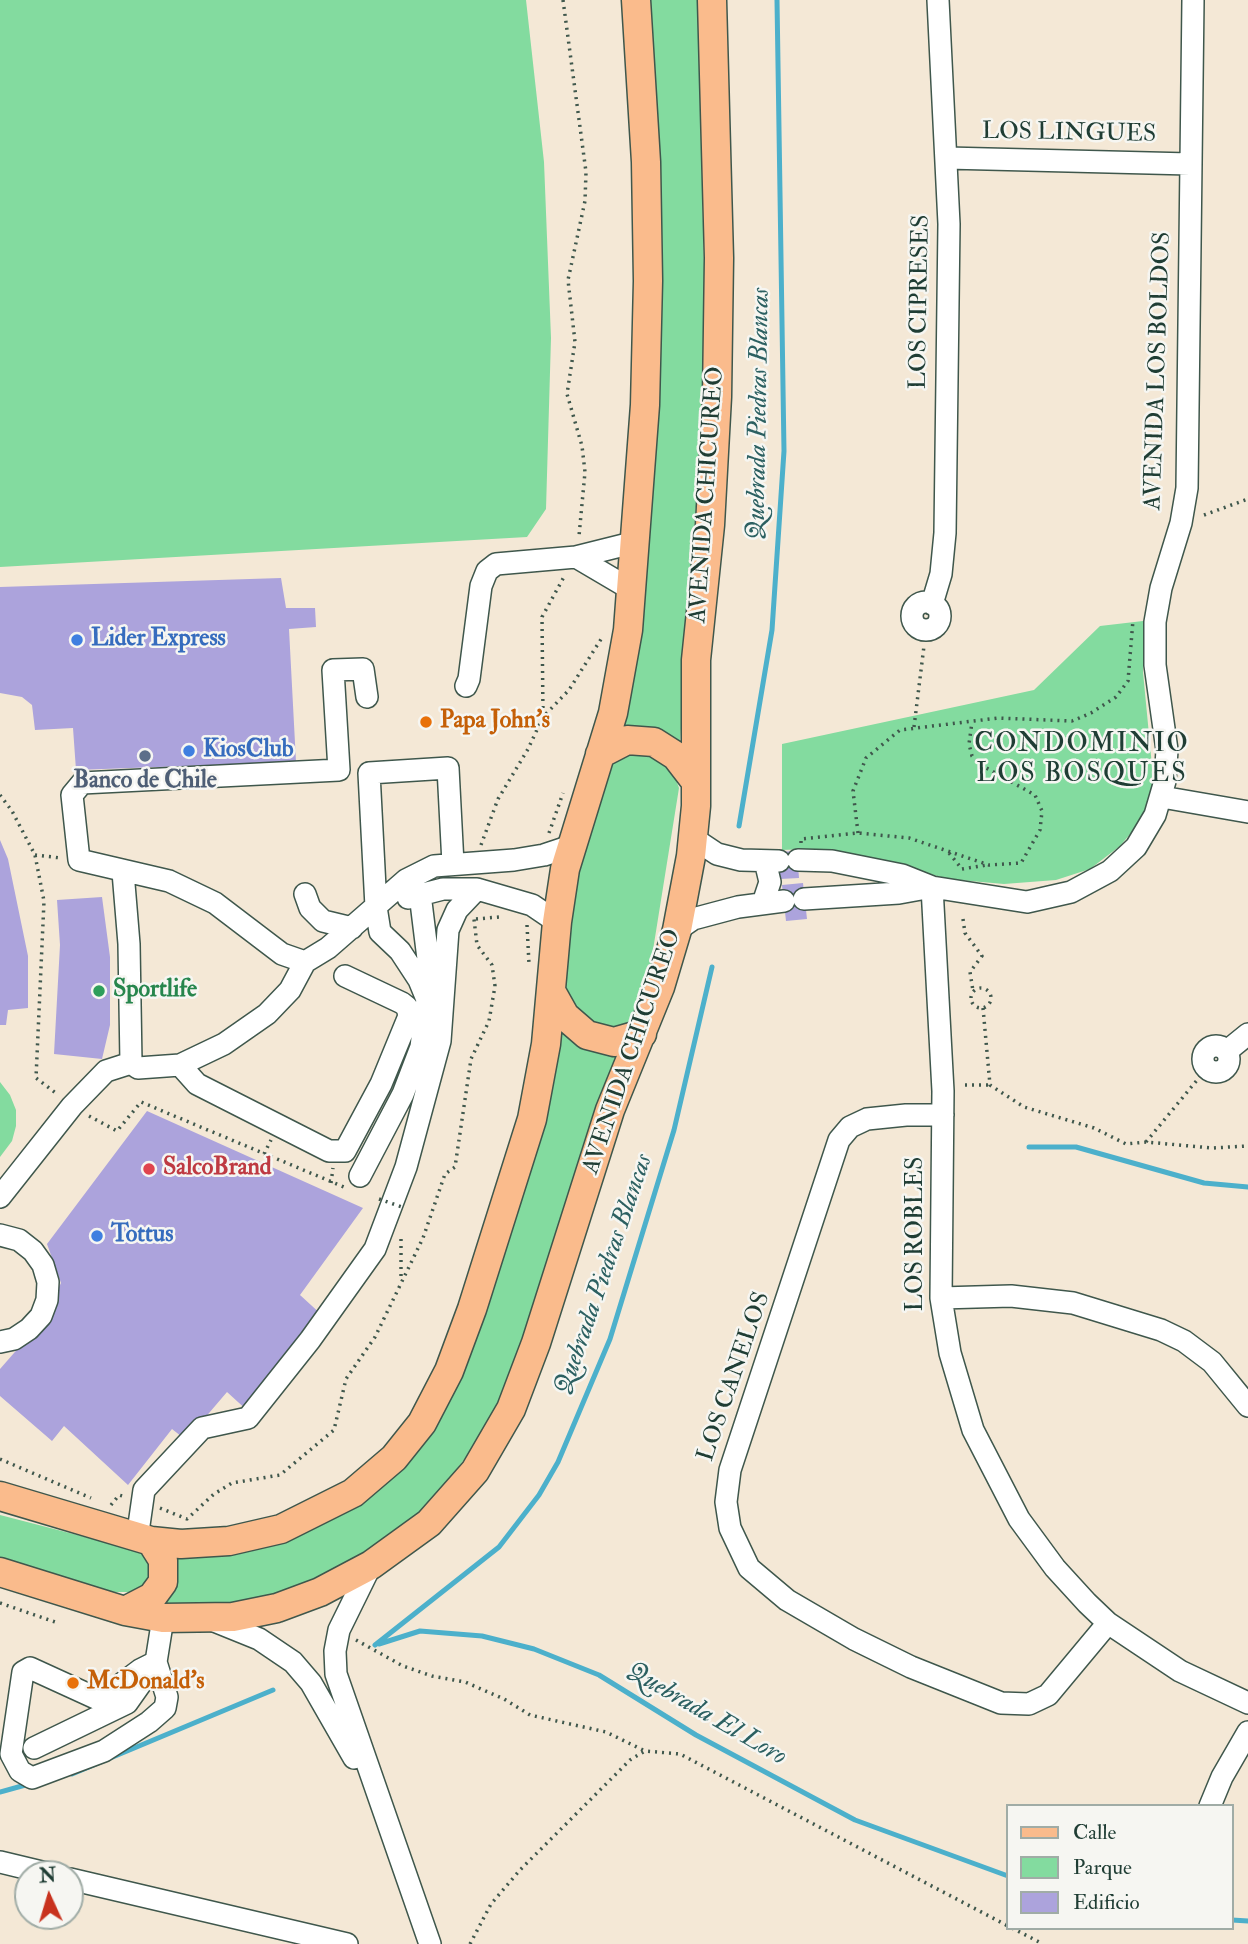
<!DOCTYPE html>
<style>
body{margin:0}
#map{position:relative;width:1248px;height:1944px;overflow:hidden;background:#f4e8d6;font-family:"IM FELL Double Pica",serif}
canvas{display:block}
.legend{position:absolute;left:1006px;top:1804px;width:228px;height:126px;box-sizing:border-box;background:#f6f6f2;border:2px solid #a0aca6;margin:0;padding:9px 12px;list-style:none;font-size:21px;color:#1f3d34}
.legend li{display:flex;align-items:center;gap:14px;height:35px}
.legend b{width:35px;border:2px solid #a0aca6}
.north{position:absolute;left:14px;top:1860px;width:70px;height:70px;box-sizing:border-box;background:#f6f6f2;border:2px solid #a0aca6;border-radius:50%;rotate:356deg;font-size:19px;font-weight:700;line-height:28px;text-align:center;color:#1f3d34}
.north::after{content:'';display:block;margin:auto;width:24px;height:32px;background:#c8321e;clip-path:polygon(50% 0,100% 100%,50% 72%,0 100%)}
</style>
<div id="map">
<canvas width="1248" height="1944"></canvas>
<ul class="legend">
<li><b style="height:9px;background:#fabb8c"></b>Calle</li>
<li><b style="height:19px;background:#83db9f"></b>Parque</li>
<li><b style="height:19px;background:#aca3dc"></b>Edificio</li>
</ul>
<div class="north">N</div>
</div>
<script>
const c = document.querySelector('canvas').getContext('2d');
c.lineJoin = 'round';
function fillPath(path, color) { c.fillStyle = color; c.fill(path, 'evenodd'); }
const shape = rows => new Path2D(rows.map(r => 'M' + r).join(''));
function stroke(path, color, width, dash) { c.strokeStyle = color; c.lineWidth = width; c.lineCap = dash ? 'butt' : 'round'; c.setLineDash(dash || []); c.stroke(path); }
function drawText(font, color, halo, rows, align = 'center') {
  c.font = font + ' "IM FELL Double Pica",serif'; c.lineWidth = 5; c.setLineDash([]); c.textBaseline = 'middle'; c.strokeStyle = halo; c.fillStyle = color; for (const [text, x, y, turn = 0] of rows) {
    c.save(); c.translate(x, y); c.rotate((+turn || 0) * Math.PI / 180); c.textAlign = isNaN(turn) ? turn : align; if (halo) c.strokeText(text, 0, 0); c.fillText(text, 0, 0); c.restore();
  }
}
fillPath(shape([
 [0,0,526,0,544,162,551,338,546,509,527,537,0,567],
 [648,0,698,0,706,358,680,743,621,736,661,254,655,75],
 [1143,621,1143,672,1154,787,1142,820,1120,846,1090,869,1056,880,1004,884,948,879,886,862,806,849,782,850,782,744,1034,690,1100,626],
 [634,753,656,756,674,774,679,788,644,1006,638,1018,624,1028,609,1031,581,1021,566,995,566,963,579,870,611,761],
 [562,1031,622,1051,516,1358,487,1430,439,1492,393,1539,362,1559,290,1591,243,1602,208,1607,156,1605,171,1557,202,1554,412,1453,547,1101],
 [0,1082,10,1095,16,1110,16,1126,12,1141,0,1157],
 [0,1515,143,1552,151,1561,151,1578,136,1592,116,1592,89,1589,0,1560]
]), '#83db9f');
stroke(shape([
 [739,826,772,630,784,451,777,0],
 [1029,1147,1076,1147,1204,1183,1248,1187],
 [379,1644,420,1631,482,1636,534,1649,599,1675,696,1735,855,1820,1008,1876],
 [375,1645,499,1547,539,1495,558,1462,610,1339,674,1130,712,967],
 [72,1774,273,1690],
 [0,1792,29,1784],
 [1232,1920,1248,1921]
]), '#4cb0cb', 5);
fillPath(shape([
 [281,578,286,608,315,608,316,627,289,629,296,762,76,770,73,728,35,730,32,705,22,697,0,693,0,587],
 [0,840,8,859,28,956,28,1008,8,1010,6,1025,0,1025],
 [797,851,799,878,780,879,778,852],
 [803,883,807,919,786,921,782,885],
 [102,897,110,957,110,1025,102,1059,54,1054,60,945,57,900],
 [147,1111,363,1208,300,1295,323,1316,249,1412,227,1392,186,1440,172,1429,128,1485,64,1426,52,1441,0,1396,0,1369,42,1321,61,1283,47,1244]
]), '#aca3dc');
const minor = shape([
 [947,158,1190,164],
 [576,557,632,590],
 '912 616a14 14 0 1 1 28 0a14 14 0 1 1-28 0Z',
 [932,604,941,574,945,533,949,224,938,0],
 [466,686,469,679,481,586,487,571,496,564,576,557,636,542],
 [1162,797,1248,812],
 [694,832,699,842,717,854,741,860,779,861],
 [798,860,832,861,902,875,932,887,1027,902,1071,892,1110,871,1136,847,1155,815,1165,781,1167,750,1155,665,1155,622,1161,588,1181,523,1187,488,1193,0],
 [123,872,129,944,131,1063],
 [932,887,943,1091,941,1298,950,1353,973,1430,1019,1519,1055,1568,1087,1603,1108,1623,1180,1671,1248,1703],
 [305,894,310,908,323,921,352,928],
 [408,898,443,889,477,889,532,905,557,922],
 [804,899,899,893,932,887],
 [763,903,770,882,765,861],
 [677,930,693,919,738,907,784,901],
 [305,962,282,954,215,903,169,881,79,860,72,795,82,783,339,770,333,670,363,669,367,697],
 [426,997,419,980,400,951,380,932,376,907,369,773,448,768,453,864],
 '1203 1059a13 13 0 1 1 26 0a13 13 0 1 1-26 0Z',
 [1227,1051,1248,1034],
 [180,1065,197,1084,329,1151,345,1151,381,1084,409,1016,407,1007,402,1003,345,976],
 [943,1115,906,1115,867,1119,850,1127,839,1140,730,1470,726,1502,730,1528,749,1568,787,1600,854,1639,911,1667,1001,1703,1029,1704,1048,1695,1108,1623],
 [360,1176,403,1094,421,1047,430,975,420,894],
 [0,1197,72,1106,106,1071,131,1063,138,1068,180,1065,224,1044,267,1014,290,990,305,962,328,948,406,880,434,866,514,860,544,855,571,846],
 [0,1235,19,1240,33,1251,43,1265,48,1282,47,1300,41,1316,29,1329,14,1339,0,1342],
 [941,1298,1011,1296,1073,1303,1161,1330,1184,1341,1212,1362,1248,1406],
 [137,1539,144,1490,202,1428,248,1418,310,1340,375,1249,406,1167,440,1041,448,930,457,910,477,889],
 [371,1565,339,1630,335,1651,336,1674,430,1944],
 [212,1620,259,1639,293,1662,311,1683,354,1758],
 [156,1662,167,1697,165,1708,149,1722,104,1751,32,1778,20,1771,11,1754,23,1672,30,1668,100,1700,140,1670,156,1662],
 [34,1748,127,1703,156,1662,163,1618],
 [1210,1806,1222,1777,1248,1732],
 [0,1862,50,1874],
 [70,1879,347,1944]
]);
const major = shape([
 [600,754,627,740,654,742,676,756,696,782],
 [551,991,565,1016,587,1035,614,1042,642,1034],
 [0,1496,151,1541,181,1544,229,1541,281,1529,353,1493,394,1458,422,1423,449,1371,472,1309,532,1119,546,1044,557,922,565,869,613,713,628,630,645,405,648,281,646,162,636,0],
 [0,1572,125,1611,163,1618,233,1617,277,1608,320,1592,371,1565,429,1523,475,1471,511,1409,536,1343,610,1110,660,987,677,930,691,856,696,806,696,660,710,525,717,397,719,258,712,0],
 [125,1611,152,1597,163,1582,163,1560,151,1541]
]);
stroke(minor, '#3f574c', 24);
stroke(major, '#3f574c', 31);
stroke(shape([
 [563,0,586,172,585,201,568,280,575,342,567,394,582,446,585,472,579,536],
 [1204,515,1248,499],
 [543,715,542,617,565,575],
 [914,727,924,646],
 [0,795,12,811,35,855,44,901,36,1078,57,1094],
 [549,833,563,793],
 [858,833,853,791,866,758,900,730,998,718,1072,721,1091,713,1116,697,1128,681,1133,620],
 [801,843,801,839,858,833,909,838,989,865,1021,863,1040,830,1042,811,1035,795,981,765,972,756,969,744,972,722],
 [481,845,498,799,528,749,543,717,569,690,603,636],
 [949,853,962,869],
 [35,855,61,858],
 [962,869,987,865],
 [476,919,499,917],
 [963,919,965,933,982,956,970,972,973,991],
 [527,925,529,964],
 '971 998a10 10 0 1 1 20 0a10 10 0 1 1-20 0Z',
 [983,1008,990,1085,1024,1107,1094,1128,1126,1144,1146,1142,1212,1148,1248,1146],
 [965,1085,990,1085],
 [89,1116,117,1131,141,1102,344,1187],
 [1146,1142,1207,1068],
 [264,1154,271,1140],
 [331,1183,333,1168],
 [401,1239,401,1277],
 [0,1459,91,1498],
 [111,1505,119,1495,126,1497],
 [160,1508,187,1519,214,1494,232,1483,280,1475,334,1430,346,1379,375,1337,423,1238,445,1174,455,1167,471,1059,489,1021,495,986,492,965,477,945,474,919],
 [0,1603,58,1623],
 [356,1640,403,1666,432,1676,465,1682,504,1699,530,1715,606,1732,645,1751],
 [1012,1928,1043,1944],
 [470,1944,491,1904,520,1870,630,1760,645,1751,680,1754,1008,1926]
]), '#3f574c', 3.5, [2, 5]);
stroke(minor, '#fff', 21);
stroke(major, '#fabb8c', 28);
stroke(shape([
 [379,1199,402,1207]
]), '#3f574c', 3.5, [2, 5]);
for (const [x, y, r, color] of [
 [77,640,7,"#3f7fe0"],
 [426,722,7,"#e8710a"],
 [189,751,7,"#3f7fe0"],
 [145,756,7,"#5c6f8a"],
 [99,991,7,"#2e9e5b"],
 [149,1169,7,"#e0444e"],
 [97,1236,7,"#3f7fe0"],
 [73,1683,7,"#e8710a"]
]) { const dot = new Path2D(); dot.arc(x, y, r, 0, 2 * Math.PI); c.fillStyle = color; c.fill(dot); stroke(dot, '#f6f6f2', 2.5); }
drawText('24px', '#1f3d34', '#f6f6f2', [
 ["LOS LINGUES",1069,134,1],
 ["LOS CIPRESES",921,302,-89],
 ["AVENIDA LOS BOLDOS",1159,371,-88],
 ["AVENIDA CHICUREO",708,495,-86],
 ["AVENIDA CHICUREO",633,1052,-71],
 ["LOS ROBLES",917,1234,-90],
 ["LOS CANELOS",735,1377,-71]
]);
drawText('bold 24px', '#366cbe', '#f6f6f2', [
 ["Lider Express",91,640],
 ["KiosClub",203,751],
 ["Tottus",111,1236]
], 'left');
drawText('bold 24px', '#c56008', '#f6f6f2', [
 ["Papa John's",440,722],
 ["McDonald's",87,1683]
], 'left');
drawText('bold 24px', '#4e5e75', '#f6f6f2', [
 ["Banco de Chile",145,782]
]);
drawText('bold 24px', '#27864d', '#f6f6f2', [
 ["Sportlife",113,991]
], 'left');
drawText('bold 24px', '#be3a42', '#f6f6f2', [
 ["SalcoBrand",163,1169]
], 'left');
drawText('italic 26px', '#2c6061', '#f6f6f2', [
 ["Quebrada Piedras Blancas",760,414,-89],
 ["Quebrada Piedras Blancas",605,1275,-71],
 ["Quebrada El Loro",706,1715,30]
]);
c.letterSpacing = '2px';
drawText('26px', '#1f3d34', '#f6f6f2', [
 ["CONDOMINIO",1082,745],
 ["LOS BOSQUES",1082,775]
]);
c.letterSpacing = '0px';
</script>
